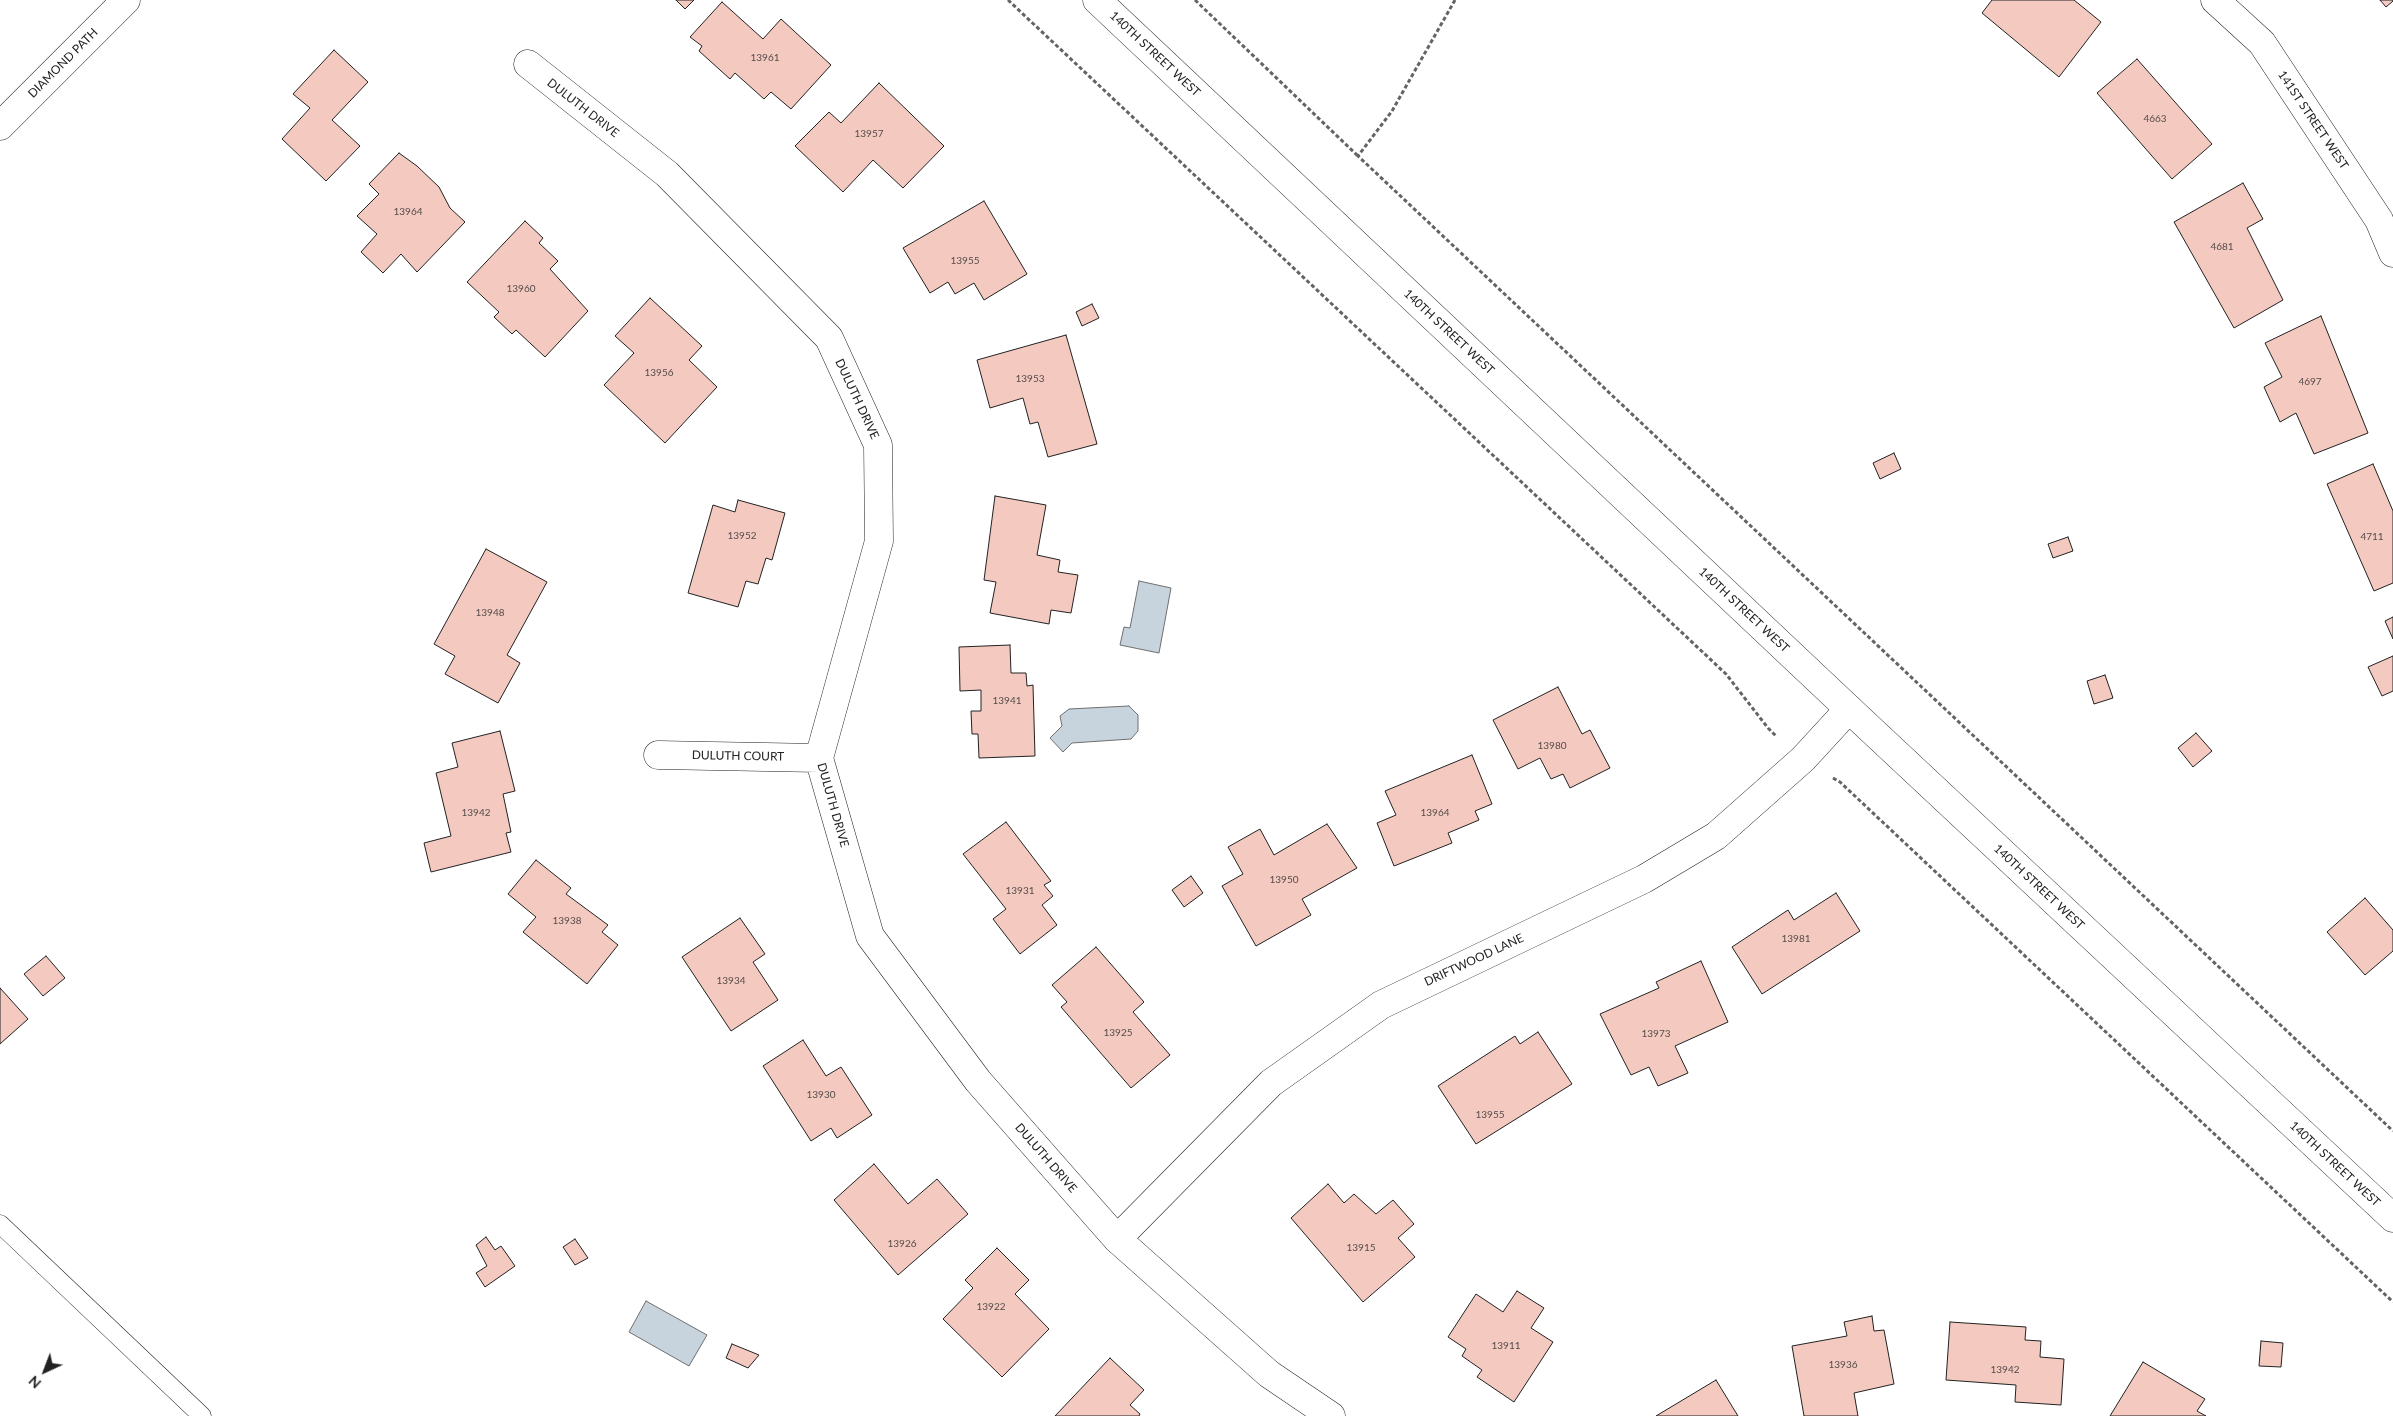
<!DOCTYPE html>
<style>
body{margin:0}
#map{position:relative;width:2393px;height:1416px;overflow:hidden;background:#fff;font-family:Lato,sans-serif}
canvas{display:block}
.north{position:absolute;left:20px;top:1346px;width:50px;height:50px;-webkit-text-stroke:4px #fff;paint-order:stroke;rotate:223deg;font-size:14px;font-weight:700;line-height:20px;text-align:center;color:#222}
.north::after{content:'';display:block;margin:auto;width:18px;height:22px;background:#222;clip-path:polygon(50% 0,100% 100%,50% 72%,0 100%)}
</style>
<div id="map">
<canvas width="2393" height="1416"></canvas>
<div class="north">N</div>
</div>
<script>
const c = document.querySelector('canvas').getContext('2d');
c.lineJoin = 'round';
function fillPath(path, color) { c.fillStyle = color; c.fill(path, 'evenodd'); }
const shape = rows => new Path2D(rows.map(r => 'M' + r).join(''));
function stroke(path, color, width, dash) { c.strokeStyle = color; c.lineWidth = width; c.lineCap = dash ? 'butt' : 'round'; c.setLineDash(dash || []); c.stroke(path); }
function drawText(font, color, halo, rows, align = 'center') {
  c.font = font + ' Lato,sans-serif'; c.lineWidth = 4; c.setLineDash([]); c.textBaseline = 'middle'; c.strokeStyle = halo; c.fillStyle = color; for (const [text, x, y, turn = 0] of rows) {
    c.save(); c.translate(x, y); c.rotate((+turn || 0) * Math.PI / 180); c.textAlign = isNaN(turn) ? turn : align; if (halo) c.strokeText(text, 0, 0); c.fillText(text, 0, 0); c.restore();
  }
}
const water = shape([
 [1139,581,1171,588,1159,653,1120,645,1124,627,1130,628,1139,581],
 [1129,706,1138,715,1138,731,1131,739,1072,743,1063,752,1050,738,1062,726,1060,716,1069,709,1129,706],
 [646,1301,707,1335,689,1366,629,1332,646,1301]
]);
fillPath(water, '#c7d3dd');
stroke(water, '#6f6f6f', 1);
const building = shape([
 [676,0,694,0,685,9,676,0],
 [1992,0,2074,0,2101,22,2059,77,1982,13,1992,0],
 [2380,0,2393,0,2393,1,2386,7,2380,0],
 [722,2,763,39,781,19,831,65,791,109,771,92,764,99,735,73,730,79,699,51,702,46,690,37,722,2],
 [334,50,368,82,332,120,360,146,326,181,282,139,310,108,293,94,334,50],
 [2137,59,2212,144,2172,179,2097,93,2137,59],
 [879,83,944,146,903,188,873,160,843,192,795,146,829,112,841,123,879,83],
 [399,153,417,166,439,187,450,208,465,222,417,272,401,254,383,273,361,252,377,234,357,216,379,194,369,184,399,153],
 [2243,183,2263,219,2247,228,2283,300,2234,328,2174,222,2243,183],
 [984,201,1027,274,984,300,974,283,955,294,948,282,930,293,903,248,984,201],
 [525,221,543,238,539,243,558,261,550,269,588,311,545,357,516,330,512,334,494,317,499,312,467,282,525,221],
 [650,298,702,346,689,360,717,387,665,443,604,385,634,353,615,336,650,298],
 [1092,304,1099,318,1082,326,1076,312,1092,304],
 [2321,316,2368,433,2314,454,2296,413,2280,422,2264,387,2282,377,2265,343,2321,316],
 [1066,335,1097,444,1048,457,1038,422,1030,424,1023,398,990,408,977,360,1066,335],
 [1894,453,1901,469,1880,479,1873,463,1894,453],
 [2373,464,2393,511,2393,583,2374,591,2327,484,2373,464],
 [995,496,1046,505,1037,555,1060,560,1058,572,1078,575,1071,613,1051,610,1049,624,990,613,996,582,984,580,995,496],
 [738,500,785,513,772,560,766,558,758,584,746,581,738,607,688,593,713,505,735,512,738,500],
 [2068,537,2073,551,2053,558,2048,544,2068,537],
 [486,549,547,582,507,655,520,663,498,703,445,674,455,656,434,644,486,549],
 [2393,617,2393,639,2385,621,2393,617],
 [1010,645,1011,673,1026,673,1027,686,1033,685,1035,756,979,758,978,734,972,734,971,711,981,711,981,690,960,691,959,647,1010,645],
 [2393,656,2393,691,2382,696,2368,667,2393,656],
 [2105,675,2113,698,2094,704,2087,681,2105,675],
 [1558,687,1582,734,1590,730,1610,768,1570,788,1563,774,1551,779,1540,758,1518,769,1493,720,1558,687],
 [500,731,515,791,503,794,511,832,506,833,511,852,431,872,424,843,451,836,436,773,458,767,452,743,500,731],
 [2196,733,2212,751,2193,767,2178,748,2196,733],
 [1472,755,1492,804,1475,811,1479,820,1448,833,1452,843,1394,866,1377,823,1396,815,1385,791,1472,755],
 [1006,822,1051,881,1044,885,1053,896,1042,905,1057,925,1020,954,993,919,1006,909,963,854,1006,822],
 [1327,824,1357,868,1302,899,1311,915,1256,946,1222,886,1243,874,1228,847,1260,829,1274,855,1327,824],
 [536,860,571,888,566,894,608,925,602,932,618,945,587,984,523,932,536,917,508,894,536,860],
 [1191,876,1203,893,1184,907,1172,890,1191,876],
 [1836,893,1860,931,1762,994,1732,947,1788,910,1794,920,1836,893],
 [2365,898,2393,930,2393,951,2365,975,2327,932,2365,898],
 [740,918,765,954,753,962,778,1000,731,1031,682,957,740,918],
 [1096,947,1144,1002,1133,1012,1170,1055,1131,1088,1061,1007,1067,1002,1052,985,1096,947],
 [46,956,65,978,43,996,24,974,46,956],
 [1701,961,1728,1022,1675,1046,1688,1073,1658,1086,1649,1067,1631,1075,1600,1014,1659,988,1656,982,1701,961],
 [0,988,28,1019,0,1044,0,988],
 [1538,1032,1572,1084,1476,1144,1438,1086,1515,1036,1520,1044,1538,1032],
 [803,1040,826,1076,841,1067,872,1115,837,1138,831,1128,811,1141,763,1066,803,1040],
 [874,1164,908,1204,937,1179,968,1214,898,1275,834,1200,874,1164],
 [1328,1184,1344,1203,1354,1194,1376,1214,1393,1200,1414,1224,1398,1238,1415,1257,1363,1302,1291,1218,1328,1184],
 [486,1237,495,1250,501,1246,515,1266,485,1287,476,1273,487,1266,476,1245,486,1237],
 [575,1239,588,1258,575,1265,563,1247,575,1239],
 [997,1248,1029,1280,1015,1294,1049,1329,1002,1377,943,1319,973,1288,965,1280,997,1248],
 [1517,1291,1544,1308,1531,1328,1553,1342,1514,1402,1477,1377,1482,1370,1462,1356,1466,1349,1448,1337,1476,1294,1503,1312,1517,1291],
 [1872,1316,1874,1331,1884,1330,1894,1384,1854,1393,1858,1416,1804,1416,1792,1346,1847,1336,1844,1322,1872,1316],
 [1950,1322,2026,1327,2025,1340,2041,1341,2040,1357,2064,1359,2061,1405,2015,1402,2016,1385,1946,1380,1950,1322],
 [2261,1341,2283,1343,2281,1367,2259,1366,2261,1341],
 [732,1344,759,1355,748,1368,726,1358,732,1344],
 [1110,1358,1144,1390,1130,1405,1140,1414,1139,1416,1055,1416,1110,1358],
 [2143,1362,2205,1399,2197,1411,2206,1416,2110,1416,2143,1362],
 [1716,1380,1738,1416,1656,1416,1716,1380]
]);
fillPath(building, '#f3c9c0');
stroke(building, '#222', 1);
const service = shape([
 [0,1224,202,1416]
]);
const minor = shape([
 [2215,0,2262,43,2379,220,2393,253],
 [528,64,667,174,829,338,878,445,879,541,819,758,870,936,978,1081,1117,1239,1269,1374,1331,1416],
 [658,755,819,758],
 [1117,1239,1271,1083,1381,1005,1644,879,1716,836,1803,759,1849,709]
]);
const tertiary = shape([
 [1097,0,1849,709,2393,1218],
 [0,126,126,0]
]);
stroke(service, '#222', 19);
stroke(minor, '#222', 29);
stroke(tertiary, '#222', 29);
stroke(shape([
 [1008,0,1726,674,1768,728,1776,736],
 [1195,0,1358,156],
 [1455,0,1392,111,1358,156,2393,1131],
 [1833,778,1840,782,2393,1302]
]), '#646464', 3, [4, 2.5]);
stroke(service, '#fff', 18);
stroke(minor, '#fff', 28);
stroke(tertiary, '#fff', 28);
drawText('10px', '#564c4a', null, [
 ["13961",765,58],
 ["4663",2155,119],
 ["13957",869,134],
 ["13964",408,212],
 ["4681",2222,247],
 ["13955",965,261],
 ["13960",521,289],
 ["13956",659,373],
 ["13953",1030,379],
 ["4697",2310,382],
 ["13952",742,536],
 ["4711",2372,537],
 ["13948",490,613],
 ["13941",1007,701],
 ["13980",1552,746],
 ["13942",476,813],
 ["13964",1435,813],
 ["13950",1284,880],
 ["13931",1020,891],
 ["13938",567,921],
 ["13981",1796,939],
 ["13934",731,981],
 ["13925",1118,1033],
 ["13973",1656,1034],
 ["13930",821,1095],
 ["13955",1490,1115],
 ["13926",902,1244],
 ["13915",1361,1248],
 ["13922",991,1307],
 ["13911",1506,1346],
 ["13936",1843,1365],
 ["13942",2005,1370]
]);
drawText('12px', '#222', '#fff', [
 ["140TH STREET WEST",1155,54,43],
 ["DIAMOND PATH",63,63,-45],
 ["DULUTH DRIVE",583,108,38],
 ["141ST STREET WEST",2313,120,56],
 ["140TH STREET WEST",1449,332,43],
 ["DULUTH DRIVE",857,399,65],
 ["140TH STREET WEST",1744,610,43],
 ["DULUTH COURT",738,756,1],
 ["DULUTH DRIVE",833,805,74],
 ["140TH STREET WEST",2039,887,43],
 ["DRIFTWOOD LANE",1474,960,-25],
 ["DULUTH DRIVE",1046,1158,49],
 ["140TH STREET WEST",2335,1164,43]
]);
</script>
